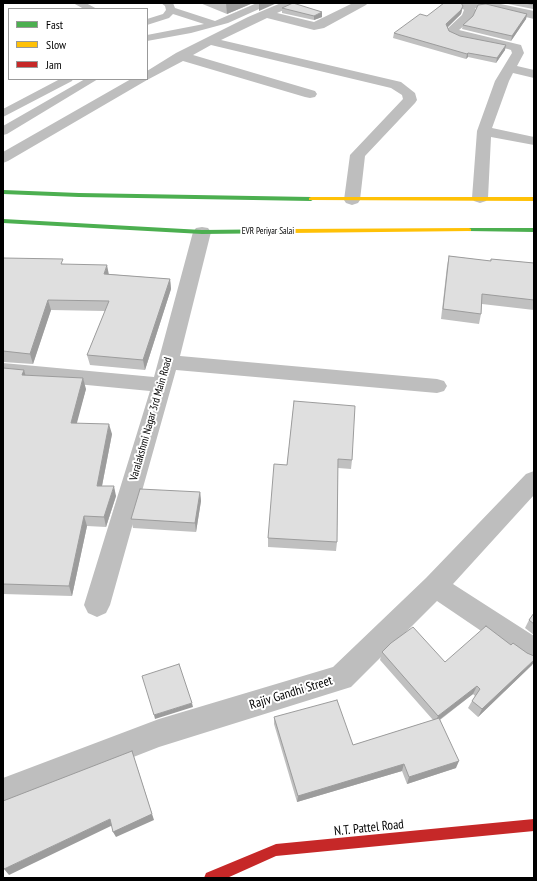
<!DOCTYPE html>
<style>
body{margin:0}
#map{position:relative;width:537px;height:881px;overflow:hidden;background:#fff;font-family:"PT Sans Narrow",sans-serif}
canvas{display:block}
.frame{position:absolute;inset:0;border:4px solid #000;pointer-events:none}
.legend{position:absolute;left:8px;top:8px;width:140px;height:72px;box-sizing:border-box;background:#fff;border:1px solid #999;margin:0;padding:5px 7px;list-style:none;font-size:12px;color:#000}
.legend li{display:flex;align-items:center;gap:8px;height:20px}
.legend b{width:20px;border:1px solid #999}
</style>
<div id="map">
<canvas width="537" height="881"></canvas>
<div class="frame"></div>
<ul class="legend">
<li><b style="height:5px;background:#4caf50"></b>Fast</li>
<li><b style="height:5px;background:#ffc107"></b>Slow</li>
<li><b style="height:5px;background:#c62828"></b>Jam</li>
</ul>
</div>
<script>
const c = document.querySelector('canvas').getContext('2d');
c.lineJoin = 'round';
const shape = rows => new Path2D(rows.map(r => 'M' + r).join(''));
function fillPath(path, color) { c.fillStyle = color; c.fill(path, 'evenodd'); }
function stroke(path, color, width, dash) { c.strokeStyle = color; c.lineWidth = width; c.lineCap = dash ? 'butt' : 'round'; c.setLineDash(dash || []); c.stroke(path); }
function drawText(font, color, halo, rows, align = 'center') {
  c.font = font + ' "PT Sans Narrow",sans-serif'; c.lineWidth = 4; c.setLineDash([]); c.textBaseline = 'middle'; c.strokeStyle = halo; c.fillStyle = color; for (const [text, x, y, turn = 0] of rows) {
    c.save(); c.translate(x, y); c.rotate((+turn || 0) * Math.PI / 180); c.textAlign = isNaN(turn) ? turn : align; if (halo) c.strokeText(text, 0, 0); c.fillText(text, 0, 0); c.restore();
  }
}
fillPath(shape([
 [73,3,86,3,97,9,84,9,73,3],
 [161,3,173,3,175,8,215,21,257,3,270,3,268,5,228,23,191,33,147,41,147,35,204,24,173,14,169,18,147,25,147,19,163,14,166,10,165,6,161,3],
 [60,79,73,79,72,81,3,117,3,109,60,79],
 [85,79,98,79,7,134,3,135,3,126,85,79]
]), '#bebebe');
fillPath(shape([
 [281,3,297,3,295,5,277,13,314,22,353,3,368,3,366,5,324,28,314,30,267,18,221,40,401,82,415,93,417,100,415,103,365,156,360,200,358,203,352,205,346,203,344,200,350,155,403,99,402,95,391,88,211,45,193,55,315,91,317,94,315,97,310,98,305,97,183,61,147,80,8,161,3,163,3,152,131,79,147,79,147,71,176,53,248,17,281,3],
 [458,3,496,3,534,11,534,19,485,7,475,8,476,10,471,20,459,30,521,45,524,53,517,66,534,70,534,78,513,73,509,81,492,128,534,137,534,145,491,137,488,198,486,201,480,203,474,201,472,198,477,131,495,81,512,53,511,50,508,49,460,39,450,35,447,29,462,15,464,10,458,3],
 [202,227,208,228,211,232,180,356,437,379,444,381,447,386,444,391,437,393,176,370,110,605,106,613,97,617,88,613,84,605,150,391,3,377,3,363,154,377,193,232,196,228,202,227],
 [534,471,534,495,453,584,534,636,534,664,524,660,437,601,351,687,159,747,3,808,3,778,159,719,333,667,426,578,526,474,534,471]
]), '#bebebe');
fillPath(shape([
 [3,190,79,193,311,197,314,199,311,201,79,197,3,194,3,190],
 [3,219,202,230,291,229,294,231,291,233,202,234,3,223,3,219],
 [469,228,534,228,534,232,467,231,467,229,469,228]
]), '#4caf50');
fillPath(shape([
 [311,197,534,197,534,201,309,200,309,198,311,197],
 [469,228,471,229,471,231,291,233,288,231,291,229,469,228]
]), '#ffc107');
fillPath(shape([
 [534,819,534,831,276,856,227,878,204,878,206,873,276,844,534,819]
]), '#c62828');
fillPath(shape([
 [200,3,253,3,227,14],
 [503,3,534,3,534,8,533,9],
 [463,6,461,14,447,27,449,31,460,36,505,50,496,63,468,57,466,59,393,38,394,33,427,16],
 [282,8,322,17,314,20,282,13],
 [527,14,526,19,511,41,462,29,463,25],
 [449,256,490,261,491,259,534,263,534,310,482,304,481,314,479,324,441,319,447,266],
 [3,258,64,264,108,274,170,279,171,289,145,370,90,365,87,355,105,311,51,310,33,364,3,362],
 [3,368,26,376,86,389,76,423,112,434,102,486,116,496,106,527,87,526,72,596,3,594],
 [294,401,352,460,351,469,338,468,337,542,336,551,268,547,268,538,287,465],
 [200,492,201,501,196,532,133,528,131,519],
 [534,613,534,635,525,628,529,620],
 [382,652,445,662,532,665,478,717,468,708,472,701,475,696,473,694,440,720,456,768,407,784,402,771,297,802,274,724,274,717,353,745,433,720,380,660]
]), '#c0c0c0');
fillPath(shape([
 [226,3,253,3,227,14],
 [259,3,277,3,259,11],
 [463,6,461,14,446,29,446,24],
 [322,12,322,17,314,20,314,16],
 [527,14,526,19,511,41,512,36],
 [506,45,505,50,496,63,497,58],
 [468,53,468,57,466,59,467,54],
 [107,265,109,275,104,274],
 [170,279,171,289,145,370,143,360],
 [48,300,51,310,33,364,30,354],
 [24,370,27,381,22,375],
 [83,378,86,389,74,434,71,423],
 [109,424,112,434,100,496,97,486],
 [114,486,116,496,106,527,104,517],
 [200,492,201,501,196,532,195,523],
 [84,516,87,526,72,596,69,586],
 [534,660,534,662,532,665,478,717,482,709],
 [477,686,473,694,435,723,438,716],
 [192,703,193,707,155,719,154,715],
 [132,751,154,820,116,837,113,832],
 [459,761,456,768,407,784,409,777],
 [404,764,402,771,297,802,298,796],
 [110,819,113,825,9,875,4,869]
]), '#9c9c9c');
const building = shape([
 [293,3,322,12,314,16,282,8,293,3],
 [444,3,461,3,463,6,461,10,446,24,449,31,460,36,506,45,497,58,468,53,467,54,394,33,420,14,427,16,444,3],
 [525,3,534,3,534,5,525,3],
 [486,4,527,14,512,36,463,25,473,16,478,5,486,4],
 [449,256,491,261,491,259,534,263,534,300,482,294,481,314,443,309,449,256],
 [3,258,63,259,61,264,107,265,104,274,170,279,143,360,87,355,109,301,48,300,30,354,3,351,3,258],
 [3,368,24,370,22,375,83,378,71,423,109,424,97,486,114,486,104,517,84,516,69,586,3,584,3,368],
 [294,401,355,406,352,460,338,459,337,542,268,538,274,464,287,465,294,401],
 [140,489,200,492,195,523,131,519,140,489],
 [534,613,534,624,529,620,534,613],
 [486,626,511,645,513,643,527,653,534,656,534,660,482,709,472,701,480,689,477,686,438,716,382,652,391,643,413,627,445,662,486,626],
 [179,664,192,703,154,715,142,676,179,664],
 [337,700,353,745,439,718,459,761,409,777,404,764,298,796,274,717,337,700],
 [132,751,152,814,113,832,110,819,4,869,3,866,3,801,132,751]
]);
fillPath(building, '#dfdfdf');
stroke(building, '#9c9c9c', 1);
drawText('9px', '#000', '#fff', [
 ["EVR Periyar Salai",268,231]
]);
drawText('11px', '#000', '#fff', [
 ["Varalakshmi Nagar 3rd Main Road",151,419,-74]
]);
drawText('13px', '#000', '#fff', [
 ["Rajiv Gandhi Street",291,693,-17],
 ["N.T. Pattel Road",369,828,-6]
]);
</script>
